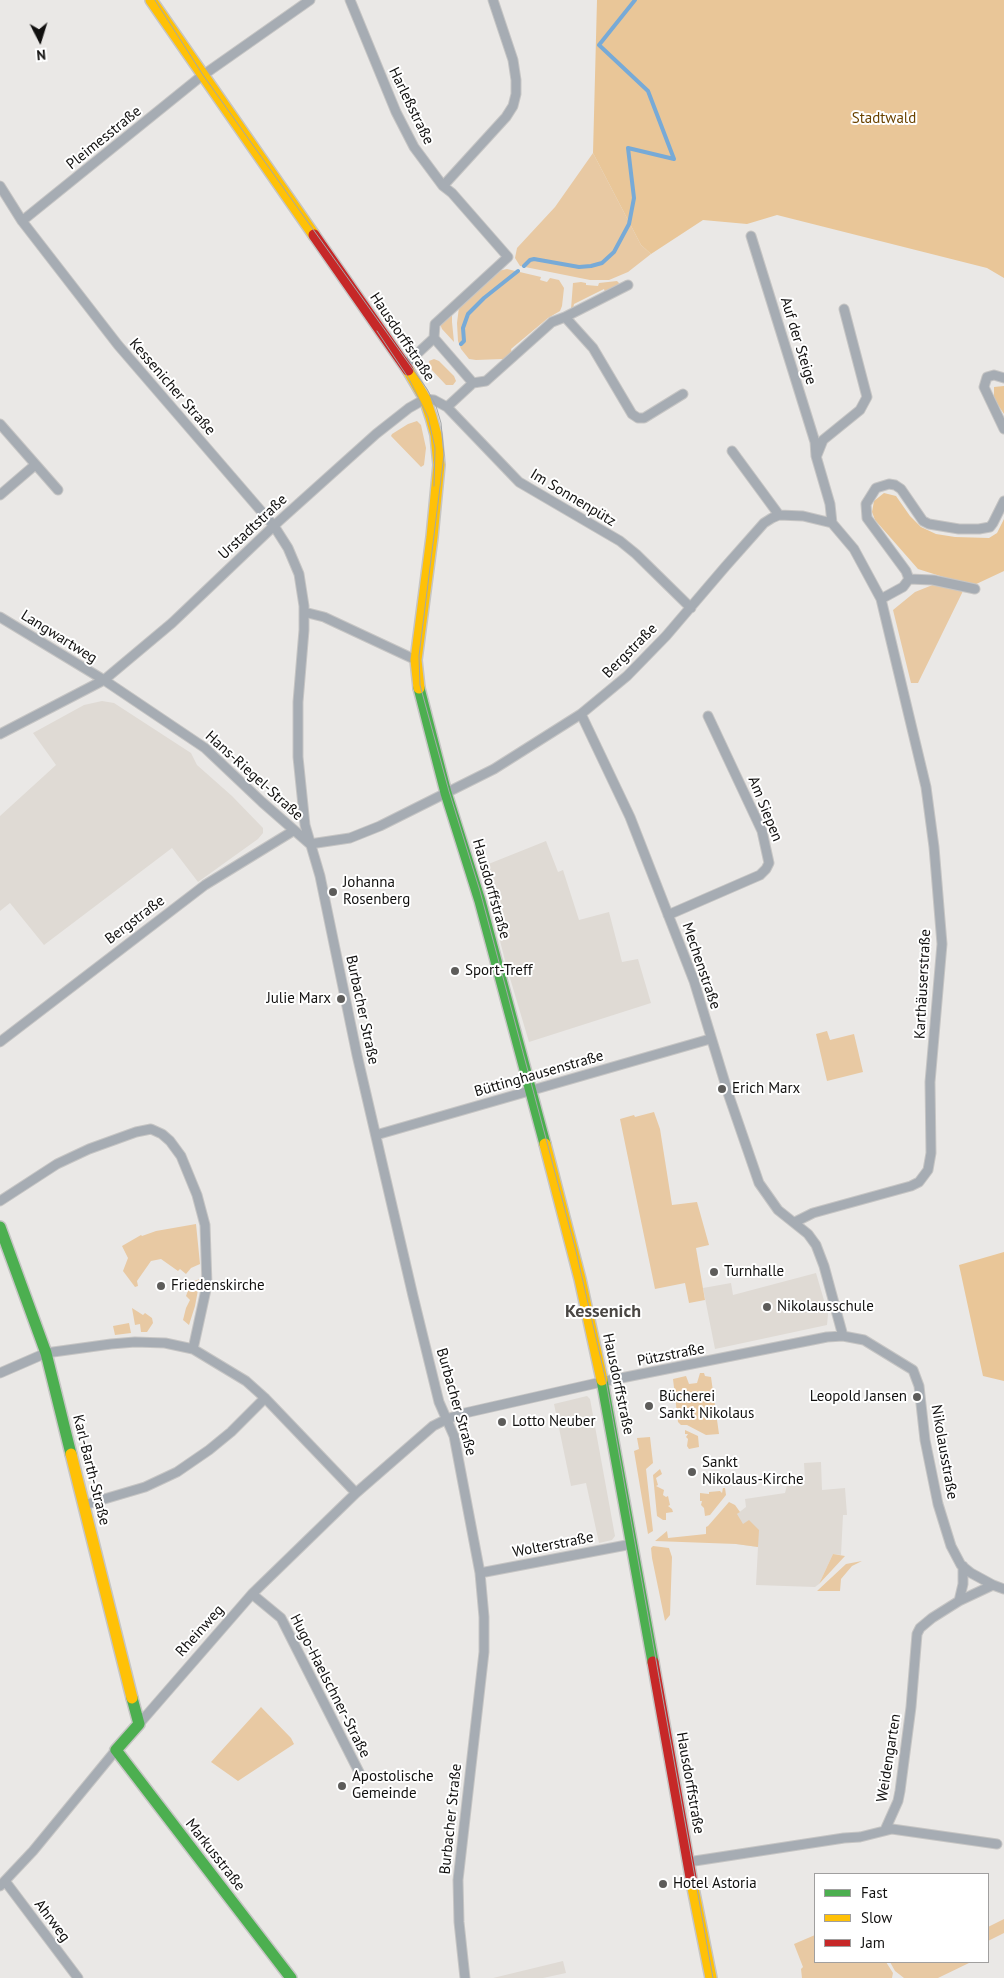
<!DOCTYPE html>
<meta charset="utf-8">
<style>
body{margin:0}
#map{position:relative;width:1004px;height:1978px;overflow:hidden;background:#eae8e6;font-family:"PT Sans",sans-serif}
canvas{display:block}
.legend{position:absolute;left:814px;top:1873px;width:175px;height:90px;box-sizing:border-box;background:#fff;border:1px solid #a09f9f;margin:0;padding:6px 9px;list-style:none;font-size:15px;color:#11100f}
.legend li{display:flex;align-items:center;gap:10px;height:25px}
.legend b{width:25px;border:1px solid #a09f9f}
.north{position:absolute;left:15px;top:15px;width:50px;height:50px;-webkit-text-stroke:4px #fff;paint-order:stroke;rotate:175deg;font-size:14px;font-weight:700;line-height:20px;text-align:center;color:#11100f}
.north::after{content:'';display:block;margin:auto;width:18px;height:22px;background:#11100f;clip-path:polygon(50% 0,100% 100%,50% 72%,0 100%)}
</style>
<div id="map">
<canvas width="1004" height="1978"></canvas>
<ul class="legend">
<li><b style="height:6px;background:#4caf50"></b>Fast</li>
<li><b style="height:6px;background:#ffc107"></b>Slow</li>
<li><b style="height:6px;background:#c62828"></b>Jam</li>
</ul>
<div class="north">N</div>
</div>
<script>
const c = document.querySelector('canvas').getContext('2d');
c.lineJoin = 'round';
function fillPath(path, color) { c.fillStyle = color; c.fill(path, 'evenodd'); }
const shape = rows => new Path2D(rows.map(r => 'M' + r).join(''));
function stroke(path, color, width, dash) { c.strokeStyle = color; c.lineWidth = width; c.lineCap = dash ? 'butt' : 'round'; c.setLineDash(dash || []); c.stroke(path); }
function drawText(font, color, halo, rows, align = 'center') {
  c.font = font + ' "PT Sans",sans-serif'; c.lineWidth = 4; c.setLineDash([]); c.textBaseline = 'middle'; c.strokeStyle = halo; c.fillStyle = color; for (const [text, x, y, turn = 0] of rows) {
    c.save(); c.translate(x, y); c.rotate((+turn || 0) * Math.PI / 180); c.textAlign = isNaN(turn) ? turn : align; if (halo) c.strokeText(text, 0, 0); c.fillText(text, 0, 0); c.restore();
  }
}
fillPath(shape([
 [102,701,114,703,191,753,197,765,232,796,263,828,263,833,258,839,198,882,172,848,44,945,10,903,0,911,0,816,56,765,33,733,84,705],
 [546,841,558,872,563,870,579,920,609,912,622,962,638,959,651,1003,529,1042,507,968,481,867],
 [816,1273,828,1314,827,1325,715,1349,703,1288,731,1283,733,1295],
 [587,1396,590,1399,615,1536,612,1540,599,1543,586,1483,571,1486,554,1404],
 [821,1462,822,1490,845,1488,847,1515,843,1515,841,1555,833,1554,819,1584,815,1587,756,1585,758,1547,736,1544,737,1514,746,1507,745,1499,785,1493,787,1485,791,1481,805,1480,804,1463],
 [563,1961,566,1973,543,1978,493,1978]
]), '#dfdad4');
fillPath(shape([
 [593,153,641,245,651,254,628,272,609,280,590,280,520,266,515,258,517,248,555,207],
 [507,269,541,277,540,280,547,282,550,278,559,280,564,288,562,306,560,311,548,318,511,349,512,353,503,359,476,360,469,359,461,349,458,341,457,323,459,307,498,271],
 [617,281,619,283,618,285,605,292,604,289,574,304,573,309,571,309,573,283,581,282,586,283,586,285,598,286,599,283],
 [452,313,452,322,454,342,442,329,440,324],
 [434,359,439,361,454,376,456,381,453,385,446,385,430,368,429,361],
 [417,421,421,425,426,448,424,465,421,467,391,436,392,434,408,424],
 [935,584,963,591,918,683,911,683,893,610,915,592],
 [827,1031,830,1040,854,1034,863,1072,827,1081,816,1034],
 [654,1112,660,1129,672,1205,697,1202,709,1245,696,1248,705,1300,689,1303,685,1283,655,1289,620,1119,634,1115,635,1117],
 [196,1224,200,1264,191,1268,186,1274,180,1269,178,1271,161,1259,151,1261,137,1281,138,1286,135,1287,123,1271,128,1258,122,1246,141,1235,142,1236,156,1231],
 [200,1279,195,1306,189,1325,183,1320,186,1308,190,1300,186,1296,191,1282],
 [132,1308,143,1315,145,1313,152,1318,153,1323,147,1332,141,1332,140,1324,135,1325],
 [129,1323,131,1333,115,1335,113,1326],
 [700,1373,704,1373,705,1376,711,1377,719,1434,706,1435,687,1425,681,1425,678,1422,673,1379,686,1376,689,1384,697,1383],
 [685,1430,698,1436,699,1447,689,1449,687,1446,688,1439,686,1437,688,1434,685,1434],
 [650,1437,653,1463,646,1469,653,1531,648,1534,634,1451,639,1449,637,1438],
 [660,1469,662,1474,656,1478,658,1485,656,1486,664,1490,663,1495,666,1497,668,1496,670,1505,668,1506,672,1509,673,1512,666,1513,666,1520,663,1520,657,1516,653,1475],
 [723,1488,725,1488,726,1495,710,1515,705,1516,704,1508,701,1505,702,1501,700,1501,700,1493,709,1494,709,1492,720,1491,722,1493],
 [729,1502,735,1505,740,1512,737,1514,743,1524,749,1520,759,1530,758,1547,736,1544,655,1541,667,1531,668,1538,706,1534,706,1527,708,1526],
 [653,1546,669,1548,672,1557,670,1615,665,1621,652,1558,651,1548],
 [833,1554,845,1556,819,1584],
 [862,1561,852,1566,841,1579,840,1591,817,1591,846,1564],
 [261,1707,291,1738,294,1744,238,1781,211,1762],
 [1004,1919,1004,1933,988,1941,988,1927],
 [815,1935,815,1962,886,1962,893,1973,892,1978,802,1978,801,1969,803,1967,794,1944],
 [890,1962,968,1962,969,1963,938,1978,904,1978,895,1971]
]), '#e8c9a3');
fillPath(shape([
 [597,0,1004,0,1004,278,987,268,777,215,747,224,703,220,651,254,641,245,593,153],
 [1004,386,1004,414,994,399,994,387],
 [884,493,896,496,910,516,921,527,936,534,955,537,989,538,997,533,1004,519,1004,571,972,586,918,569,875,520,872,512,874,501],
 [1004,1252,1004,1381,983,1376,959,1265]
]), '#e9c698');
stroke(shape([
 [524,266,530,260,534,259,579,267,591,266,602,263,614,252,629,224,634,198,628,148,674,159,648,91,599,45,635,0],
 [461,344,464,341,463,328,468,314,484,298,518,271]
]), '#77aad7', 4);
const street = shape([
 [350,0,396,112,414,147,443,186,452,193,508,257,435,324,434,338,473,383],
 [0,186,22,221,118,345,274,526,288,548,299,574,304,606,304,630,298,702,298,757,305,825,320,876,357,1055,413,1296,439,1402,454,1436,480,1573,484,1617,484,1652,458,1880,459,1922,465,1978],
 [443,186,506,117,513,106,516,94,516,80,513,60,493,0],
 [22,221,199,78,310,0],
 [751,236,815,442,816,456,830,504,832,523],
 [565,317,628,285],
 [405,365,434,338],
 [1004,378,994,375,987,377,984,387,1004,429],
 [447,407,473,383,486,381,552,322,565,317,593,348,632,414,638,418,644,418,683,394],
 [0,424,58,490],
 [732,451,779,515],
 [817,455,823,440,860,410,867,397,844,309],
 [0,495,35,465],
 [909,579,906,571,867,518,866,504,876,488,889,484,895,485,901,489,923,521,929,524,959,529,979,529,990,527,993,523,1004,501],
 [909,579,933,580,975,589],
 [881,599,903,587,909,579],
 [304,612,324,617,416,660],
 [0,617,104,680,205,748,262,802,310,844],
 [581,714,630,817,694,981,729,1096,759,1183,778,1210,808,1234,816,1245,824,1266,843,1336],
 [0,734,104,680,172,623,278,522,376,434,409,408,425,399,434,400,447,407,519,482,620,541,636,554,691,608],
 [310,844,350,838,380,826,494,769,581,714,627,676,666,636,725,567,764,523,772,518,779,515,803,516,832,523,854,549,881,599,926,787,934,847,942,944,930,1082,931,1153,928,1170,919,1182,911,1186,813,1213,795,1222],
 [668,915,760,875,766,869,769,863,762,831,708,716],
 [0,1042,205,885,293,831],
 [376,1135,710,1039],
 [0,1201,57,1164,89,1149,136,1132,151,1129,162,1134,170,1141,181,1156,197,1195,205,1225,207,1285,193,1349],
 [0,1373,46,1353,111,1344,135,1342,165,1343,193,1349,246,1381,265,1398,356,1493],
 [84,1505,145,1487,177,1472,209,1450,231,1432,265,1398],
 [480,1573,632,1544],
 [252,1594,281,1618,359,1772],
 [959,1601,963,1584,963,1566],
 [139,1724,252,1594,356,1493,433,1426,447,1419,465,1413,606,1381,827,1337,843,1336,864,1340,913,1370,919,1386,925,1440,938,1504,951,1546,961,1565,971,1573,993,1585,1004,1589],
 [885,1830,898,1801,900,1791,911,1707,917,1634,920,1628,932,1618,959,1601,993,1585],
 [688,1862,844,1838,860,1837,892,1829,997,1844],
 [5,1881,78,1978],
 [0,1886,33,1851,116,1750]
]);
const fast = shape([
 [419,688,446,793,480,901,545,1144],
 [0,1227,46,1353,71,1454],
 [602,1380,653,1662],
 [132,1698,139,1724,116,1750,291,1978]
]);
const slow = shape([
 [151,0,314,235],
 [408,370,425,399,431,417,436,435,439,465,432,537,416,660,419,688],
 [545,1144,580,1279,602,1380],
 [71,1454,132,1698],
 [692,1883,711,1978]
]);
const jam = shape([
 [314,235,408,370],
 [653,1662,692,1883]
]);
stroke(street, '#c6c5c4', 11);
stroke(fast, '#c6c5c4', 14);
stroke(slow, '#c6c5c4', 14);
stroke(jam, '#c6c5c4', 14);
stroke(street, '#a6acb3', 9);
stroke(fast, '#4caf50', 11);
stroke(slow, '#ffc107', 11);
stroke(jam, '#c62828', 11);
stroke(shape([
 [155,0,203,75,427,389,436,406,441,423,444,455,419,656,420,685,449,791,480,891,533,1090,576,1251,606,1381,713,1978],
 [377,331,409,379,428,417,435,448,434,486]
]), '#a3a7aa', 1);
for (const [x, y, r, color] of [
 [333,892,5,"#5d5c5a"],
 [455,971,5,"#5d5c5a"],
 [341,999,5,"#5d5c5a"],
 [722,1089,5,"#5d5c5a"],
 [714,1272,5,"#5d5c5a"],
 [161,1286,5,"#5d5c5a"],
 [767,1307,5,"#5d5c5a"],
 [917,1397,5,"#5d5c5a"],
 [649,1406,5,"#5d5c5a"],
 [502,1422,5,"#5d5c5a"],
 [692,1472,5,"#5d5c5a"],
 [342,1786,5,"#5d5c5a"],
 [663,1884,5,"#5d5c5a"]
]) { const dot = new Path2D(); dot.arc(x, y, r, 0, 2 * Math.PI); c.fillStyle = color; c.fill(dot); stroke(dot, '#fff', 2); }
drawText('15px', '#11100f', '#fff', [
 ["Harleßstraße",411,106,64],
 ["Pleimesstraße",104,138,-39],
 ["Hausdorffstraße",402,337,56],
 ["Auf der Steige",798,341,73],
 ["Kessenicher Straße",172,387,49],
 ["Im Sonnenpütz",573,498,31],
 ["Urstadtstraße",253,527,-43],
 ["Langwartweg",59,637,32],
 ["Bergstraße",630,651,-45],
 ["Hans-Riegel-Straße",254,776,42],
 ["Am Siepen",765,809,68],
 ["Hausdorffstraße",491,889,74],
 ["Bergstraße",135,920,-37],
 ["Mechenstraße",701,966,71],
 ["Karthäuserstraße",923,984,-87],
 ["Burbacher Straße",362,1010,78],
 ["Büttinghausenstraße",539,1074,-16],
 ["Pützstraße",671,1355,-11],
 ["Hausdorffstraße",618,1384,78],
 ["Burbacher Straße",456,1402,74],
 ["Nikolausstraße",944,1452,80],
 ["Karl-Barth-Straße",91,1470,76],
 ["Wolterstraße",553,1545,-11],
 ["Rheinweg",200,1631,-48],
 ["Hugo-Haelschner-Straße",330,1686,63],
 ["Weidengarten",889,1758,-81],
 ["Hausdorffstraße",690,1783,80],
 ["Burbacher Straße",451,1819,-84],
 ["Markusstraße",215,1855,52],
 ["Ahrweg",52,1921,53]
]);
drawText('15px', '#6b4300', '#fff', [
 ["Stadtwald",884,119]
]);
drawText('15px', '#11100f', '#fff', [
 ["Johanna",343,883],
 ["Rosenberg",343,900],
 ["Sport-Treff",465,971],
 ["Julie Marx",331,999,"right"],
 ["Erich Marx",732,1089],
 ["Turnhalle",724,1272],
 ["Friedenskirche",171,1286],
 ["Nikolausschule",777,1307],
 ["Bücherei",659,1397],
 ["Sankt Nikolaus",659,1414],
 ["Leopold Jansen",907,1397,"right"],
 ["Lotto Neuber",512,1422],
 ["Sankt",702,1463],
 ["Nikolaus-Kirche",702,1480],
 ["Apostolische",352,1777],
 ["Gemeinde",352,1794],
 ["Hotel Astoria",673,1884]
], 'left');
drawText('bold 18px', '#4a4744', '#fff', [
 ["Kessenich",603,1312]
]);
</script>
